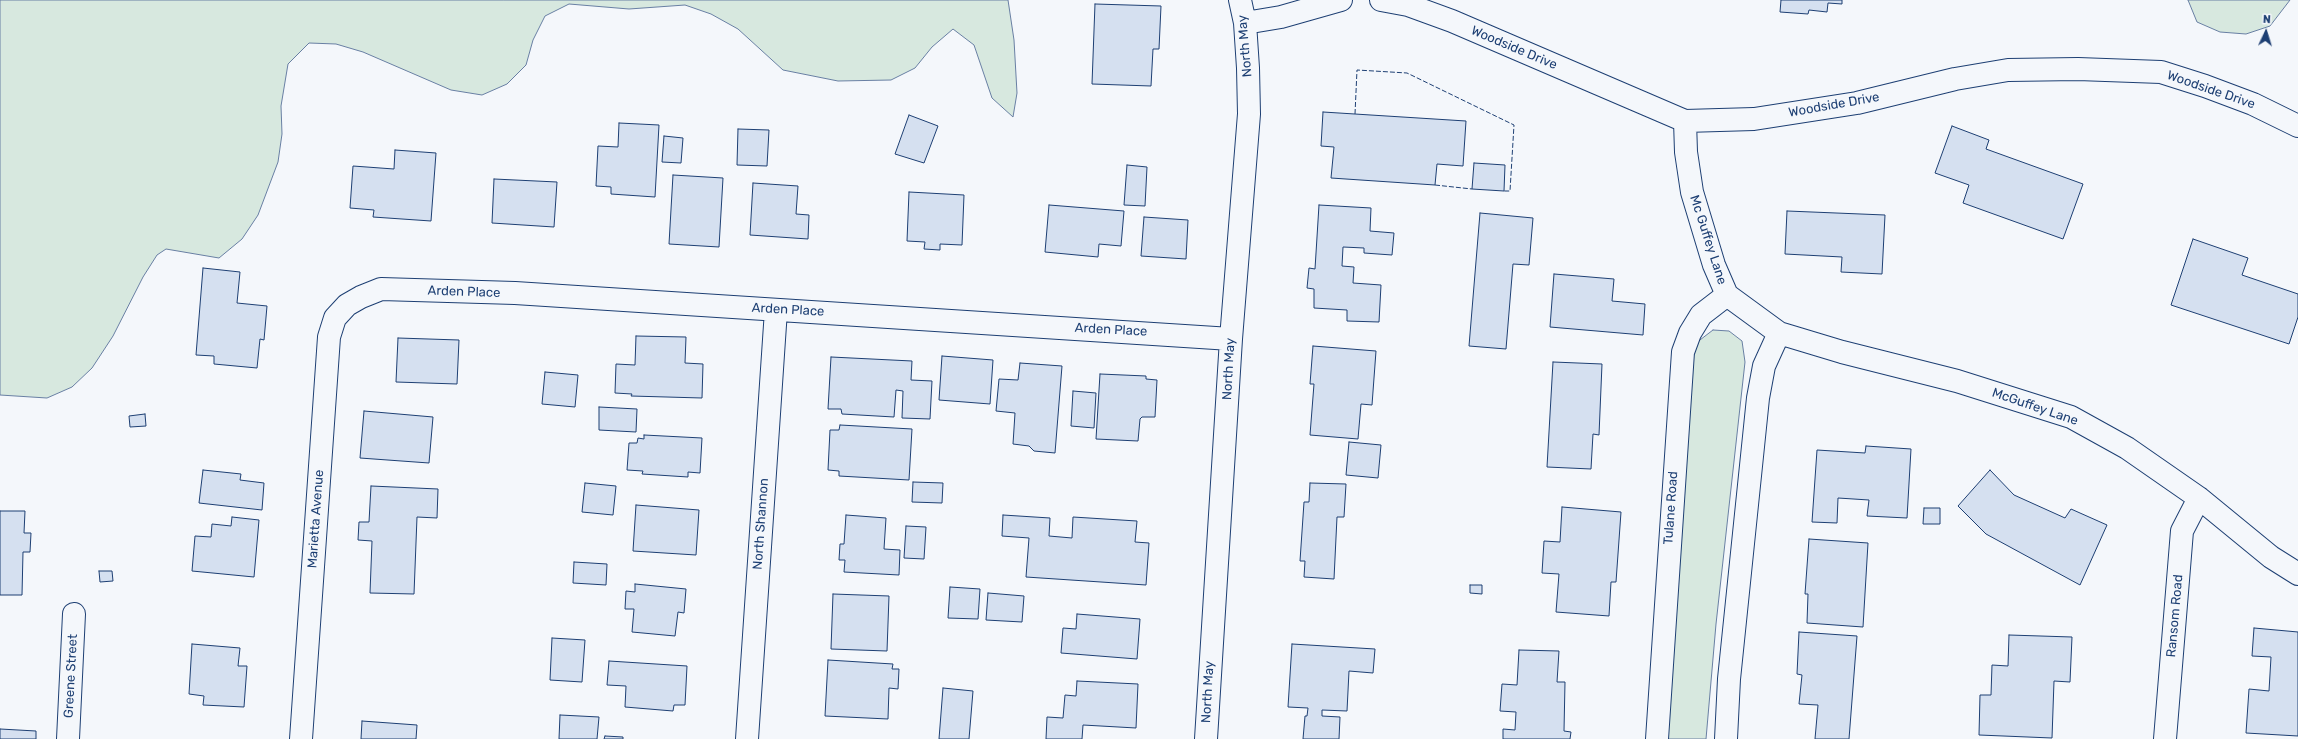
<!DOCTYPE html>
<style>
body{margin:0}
#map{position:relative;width:2298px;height:739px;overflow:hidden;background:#f4f7fb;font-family:Rubik,sans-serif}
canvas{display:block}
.north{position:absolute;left:2246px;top:12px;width:40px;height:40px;-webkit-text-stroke:3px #f4f7fb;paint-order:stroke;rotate:4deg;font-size:11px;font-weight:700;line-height:16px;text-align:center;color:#1d3f73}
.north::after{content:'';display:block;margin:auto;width:14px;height:18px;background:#1d3f73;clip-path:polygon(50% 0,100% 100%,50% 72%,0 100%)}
</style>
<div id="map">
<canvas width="2298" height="739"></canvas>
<div class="north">N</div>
</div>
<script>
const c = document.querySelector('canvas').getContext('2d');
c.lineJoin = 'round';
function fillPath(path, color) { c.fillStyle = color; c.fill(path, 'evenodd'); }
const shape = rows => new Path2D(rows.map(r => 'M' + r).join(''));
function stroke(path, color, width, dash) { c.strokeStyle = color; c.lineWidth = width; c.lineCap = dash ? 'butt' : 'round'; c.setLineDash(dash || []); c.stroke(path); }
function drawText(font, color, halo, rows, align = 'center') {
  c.font = font + ' Rubik,sans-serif'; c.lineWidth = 3; c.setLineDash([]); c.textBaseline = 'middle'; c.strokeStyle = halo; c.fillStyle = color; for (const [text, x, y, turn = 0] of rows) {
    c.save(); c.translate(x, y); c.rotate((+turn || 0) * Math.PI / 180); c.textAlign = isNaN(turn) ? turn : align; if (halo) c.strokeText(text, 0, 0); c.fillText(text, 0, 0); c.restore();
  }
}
const green = shape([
 [0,0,1008,0,1014,40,1017,93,1013,117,992,98,974,45,953,29,932,47,915,68,891,80,838,81,783,70,738,29,711,14,685,5,629,9,569,4,545,16,533,40,526,65,507,84,482,95,451,90,363,52,336,44,309,43,288,64,281,106,282,134,278,162,258,215,242,239,219,258,166,249,157,255,143,277,113,336,92,368,72,387,47,398,0,395,0,0],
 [2188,0,2290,0,2270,26,2246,34,2220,32,2197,22,2188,0],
 [1713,330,1729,331,1742,341,1745,362,1716,624,1706,739,1666,739,1688,371,1696,343,1713,330]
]);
fillPath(green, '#d7e8df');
stroke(green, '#687fa3', 1);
const building = shape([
 [1781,0,1842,0,1842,4,1828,3,1827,12,1809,10,1808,14,1780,12,1781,0],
 [1095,4,1161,6,1159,49,1153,49,1151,86,1092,84,1095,4],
 [1323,112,1466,121,1463,166,1437,164,1435,185,1331,178,1334,147,1321,146,1323,112],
 [909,115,938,126,924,163,895,154,909,115],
 [619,123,659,125,655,197,611,194,611,187,596,186,598,146,618,147,619,123],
 [1952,126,1989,140,1986,149,2083,184,2063,239,1963,203,1969,185,1935,173,1952,126],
 [738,129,769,130,767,166,737,165,738,129],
 [664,136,683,138,681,163,662,162,664,136],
 [395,150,436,153,431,221,373,217,374,210,350,208,353,166,394,169,395,150],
 [1474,163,1505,165,1504,191,1472,189,1474,163],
 [1127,165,1147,167,1145,206,1124,205,1127,165],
 [673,175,723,178,719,247,669,244,673,175],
 [494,179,557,182,554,227,492,223,494,179],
 [753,183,798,186,796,214,809,215,808,239,750,235,753,183],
 [909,192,964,195,962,245,940,244,940,250,924,249,925,242,907,241,909,192],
 [1049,205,1124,211,1121,246,1099,244,1098,257,1045,252,1049,205],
 [1319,205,1371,208,1370,231,1394,233,1392,255,1364,253,1364,248,1343,247,1342,266,1354,267,1353,283,1381,285,1379,322,1347,321,1347,310,1314,308,1314,289,1307,288,1309,268,1315,269,1319,205],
 [1787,211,1885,215,1882,274,1841,272,1842,257,1785,254,1787,211],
 [1480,213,1533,218,1529,265,1513,264,1506,349,1469,346,1480,213],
 [1144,217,1188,220,1186,259,1141,256,1144,217],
 [2193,239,2248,258,2242,275,2298,294,2298,317,2289,344,2171,305,2193,239],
 [203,268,240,272,237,303,267,306,264,340,260,339,257,368,214,364,214,356,196,355,203,268],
 [1554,274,1614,279,1612,301,1645,304,1643,335,1550,327,1554,274],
 [636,336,686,337,685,363,703,364,702,398,631,396,632,394,615,393,616,364,635,365,636,336],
 [398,338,459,340,457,384,396,382,398,338],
 [1313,346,1376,351,1372,405,1361,404,1358,439,1310,435,1314,384,1310,384,1313,346],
 [942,356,993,360,990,404,939,400,942,356],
 [831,357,912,361,911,380,932,381,930,419,902,418,903,391,896,390,894,417,842,414,841,409,828,409,831,357],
 [1553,362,1602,364,1599,435,1593,434,1591,469,1547,467,1553,362],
 [1020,363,1062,366,1055,453,1034,451,1029,446,1013,444,1015,413,996,411,999,379,1018,380,1020,363],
 [545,372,578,375,575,407,542,404,545,372],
 [1100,374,1146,376,1146,379,1157,380,1155,417,1142,417,1140,419,1138,441,1096,439,1100,374],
 [1073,391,1096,393,1094,428,1071,426,1073,391],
 [599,407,637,409,636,432,599,430,599,407],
 [364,411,433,417,429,463,360,458,364,411],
 [145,414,146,426,130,427,129,416,145,414],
 [840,425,912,429,909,480,839,476,839,471,828,470,830,430,839,430,840,425],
 [644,435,702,438,700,473,688,472,688,477,642,474,643,471,627,470,629,443,637,443,638,438,644,439,644,435],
 [1349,442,1381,445,1378,478,1346,475,1349,442],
 [1866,446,1911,449,1907,518,1867,516,1869,500,1838,498,1837,523,1812,522,1817,450,1865,453,1866,446],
 [203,470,241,474,240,480,264,483,262,510,199,503,203,470],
 [1990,470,2014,495,2065,518,2071,509,2107,525,2080,585,1986,534,1958,506,1990,470],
 [913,482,943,483,942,503,912,502,913,482],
 [585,483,616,486,613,515,582,512,585,483],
 [1310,483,1346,484,1344,517,1337,517,1334,579,1304,577,1305,561,1300,561,1304,502,1309,502,1310,483],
 [371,486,438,489,437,518,417,517,414,594,370,593,372,541,358,540,359,522,369,522,371,486],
 [636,505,699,510,696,555,633,551,636,505],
 [1562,507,1621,512,1616,582,1611,582,1609,616,1556,612,1559,574,1542,573,1544,541,1560,542,1562,507],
 [1924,508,1940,508,1940,524,1923,524,1924,508],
 [0,511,25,511,24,533,31,533,30,552,23,552,22,595,0,595,0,511],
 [846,515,886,518,884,549,900,550,899,575,844,572,845,560,839,560,840,544,844,544,846,515],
 [1003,515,1050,518,1049,536,1072,538,1073,517,1137,521,1135,542,1149,543,1146,585,1026,577,1029,538,1002,536,1003,515],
 [232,517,259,520,254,577,192,571,195,536,211,537,212,524,231,526,232,517],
 [906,526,926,527,924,559,904,558,906,526],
 [1809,539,1868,543,1863,627,1807,623,1808,594,1805,594,1809,539],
 [574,562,607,564,606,585,573,583,574,562],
 [99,571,112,571,113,581,100,582,99,571],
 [635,584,686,589,684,613,678,612,675,636,632,632,634,609,625,609,626,591,635,592,635,584],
 [1470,585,1482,585,1482,594,1470,593,1470,585],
 [950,587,980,589,978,619,948,618,950,587],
 [988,593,1024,596,1022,622,986,620,988,593],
 [833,594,889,596,887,651,831,649,833,594],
 [1077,614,1140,619,1137,659,1061,653,1063,628,1076,629,1077,614],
 [2254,628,2298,632,2298,736,2246,733,2249,689,2269,691,2271,657,2252,656,2254,628],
 [1799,632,1857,636,1849,739,1815,739,1818,705,1799,704,1802,675,1797,674,1799,632],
 [2009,635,2072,637,2070,682,2054,681,2052,738,1979,735,1980,695,1991,695,1992,665,2008,666,2009,635],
 [552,638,585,640,582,682,550,680,552,638],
 [192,644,240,648,238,666,247,666,244,707,203,705,204,696,189,694,192,644],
 [1292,644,1375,649,1373,673,1349,671,1347,711,1322,710,1322,716,1340,717,1339,739,1303,739,1305,716,1307,716,1308,708,1288,707,1292,644],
 [1519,650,1559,651,1557,682,1565,682,1564,731,1571,732,1570,739,1503,739,1503,729,1515,730,1516,712,1500,711,1502,684,1517,685,1519,650],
 [828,660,893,664,892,669,899,669,898,689,889,688,888,719,825,716,828,660],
 [609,661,687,666,685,705,674,705,673,711,625,707,626,686,607,685,609,661],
 [1077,681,1138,684,1136,728,1083,725,1082,739,1046,739,1047,717,1063,718,1065,695,1076,696,1077,681],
 [943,688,973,691,969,739,939,739,943,688],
 [560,715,599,717,597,739,559,739,560,715],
 [362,721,417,725,416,739,361,739,362,721],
 [0,729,36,731,36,739,0,739,0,729],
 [605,736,623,737,623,739,604,739,605,736]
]);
fillPath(building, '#d5e0f0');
stroke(building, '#1d3f73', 1);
const minor = shape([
 [1381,0,1408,5,1452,21,1685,121,1754,119,1857,103,1955,79,2008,70,2078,69,2161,72,2205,86,2253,104,2298,126],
 [1245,23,1281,17,1341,0],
 [1685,121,1686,152,1692,192,1714,265,1727,295,1779,333,1842,352,1957,381,2071,417,2127,448,2199,498,2271,557,2298,574],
 [68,739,74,614],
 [301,739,329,337,335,318,347,305,361,297,381,289,515,293,1231,339],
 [747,739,776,310],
 [1206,739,1231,339,1249,114,1248,68,1245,23,1240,0],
 [1657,739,1683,352,1690,333,1701,315,1727,295],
 [1726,739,1729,679,1758,398,1764,366,1779,333],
 [2165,739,2182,531,2199,498]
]);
stroke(minor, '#1d3f73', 24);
stroke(minor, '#f4f7fb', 22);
stroke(shape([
 [1355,114,1357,70,1407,73,1514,125,1510,191,1504,191],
 [1435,185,1472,189]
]), '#1d3f73', 1, [5, 2]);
drawText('13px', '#1d3f73', '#f4f7fb', [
 ["North May",1245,46,-95],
 ["Woodside Drive",1514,48,23],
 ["Woodside Drive",2211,90,19],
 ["Woodside Drive",1834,105,-10],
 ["Mc Guffey Lane",1708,240,72],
 ["Arden Place",464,292,2],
 ["Arden Place",788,310,3],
 ["Arden Place",1111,330,3],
 ["North May",1229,369,-87],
 ["McGuffey Lane",2035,407,19],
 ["Tulane Road",1671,508,-86],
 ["Marietta Avenue",316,519,-86],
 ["North Shannon",761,524,-86],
 ["Ransom Road",2175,616,-85],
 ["Greene Street",71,676,-87],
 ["North May",1208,692,-87]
]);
</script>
